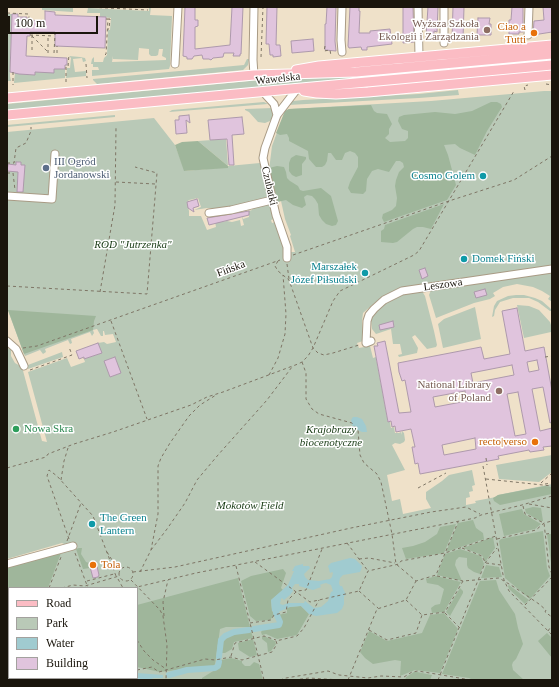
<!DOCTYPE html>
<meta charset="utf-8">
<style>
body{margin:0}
#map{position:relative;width:559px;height:687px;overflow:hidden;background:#efe1c9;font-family:Georgia,serif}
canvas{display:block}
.frame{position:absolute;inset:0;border:8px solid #1a150c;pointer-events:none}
.legend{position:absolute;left:8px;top:587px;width:130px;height:92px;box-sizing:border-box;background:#fff;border:1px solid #a3a19e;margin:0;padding:5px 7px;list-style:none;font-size:12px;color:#1a150c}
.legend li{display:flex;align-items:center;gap:8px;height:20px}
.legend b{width:20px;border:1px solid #a3a19e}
.scale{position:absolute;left:8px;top:16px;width:90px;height:18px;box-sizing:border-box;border:2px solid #1a150c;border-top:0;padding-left:5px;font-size:12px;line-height:14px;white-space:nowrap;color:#1a150c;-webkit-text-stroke:3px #fff;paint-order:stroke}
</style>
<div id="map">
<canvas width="559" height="687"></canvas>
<div class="frame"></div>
<ul class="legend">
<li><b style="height:5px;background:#fbbcc4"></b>Road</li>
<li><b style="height:11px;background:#b9c9b7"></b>Park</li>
<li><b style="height:11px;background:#a0cbd0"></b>Water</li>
<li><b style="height:11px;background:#e0c4dd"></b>Building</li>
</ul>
<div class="scale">100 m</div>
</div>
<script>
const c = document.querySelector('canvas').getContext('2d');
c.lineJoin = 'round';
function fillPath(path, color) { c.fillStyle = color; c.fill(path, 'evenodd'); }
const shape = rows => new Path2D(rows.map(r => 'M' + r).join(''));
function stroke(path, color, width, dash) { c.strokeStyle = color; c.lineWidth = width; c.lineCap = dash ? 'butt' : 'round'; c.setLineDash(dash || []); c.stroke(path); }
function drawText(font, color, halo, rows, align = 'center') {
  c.font = font + ' Georgia,serif'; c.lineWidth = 3; c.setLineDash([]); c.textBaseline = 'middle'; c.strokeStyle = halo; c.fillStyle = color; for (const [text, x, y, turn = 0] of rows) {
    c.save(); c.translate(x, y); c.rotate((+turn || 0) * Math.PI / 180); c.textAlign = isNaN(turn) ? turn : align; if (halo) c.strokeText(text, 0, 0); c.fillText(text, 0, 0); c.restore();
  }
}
fillPath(shape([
 [42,7,73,7,73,12,42,10],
 [149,7,151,7,150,15,172,16,170,66,169,69,92,76,92,70,99,70,98,67,93,67,93,64,91,64,92,59,94,57,94,62,103,62,104,58,107,55,108,30,110,30,111,18,100,17,100,13,87,13,88,8,149,11],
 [139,48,149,49,149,54,151,56,156,56,158,55,159,49,163,49,162,56,166,58,166,60,112,62,113,56,113,59,138,60],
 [8,14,12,14,10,64,10,76,11,81,7,81],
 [69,56,80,57,85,58,86,61,83,62,82,58,73,59,75,72,86,71,86,76,66,78,67,68,70,68,71,58],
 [247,59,249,59,248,65,243,70,97,84,93,80,93,79,244,65],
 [54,69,65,69,65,78,14,83,14,82,15,73,35,75,35,72,54,72],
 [480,75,498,75,372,87,380,85],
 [352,77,353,78,261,87,7,110,7,104,260,80],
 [458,90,459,95,419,98,288,105,293,101,303,100,419,94],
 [544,91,552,91,552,267,400,289,385,295,372,305,363,313,362,321,363,341,357,343,359,348,370,346,373,358,376,357,388,422,390,422,391,428,394,427,395,433,399,433,401,432,401,435,402,431,404,433,405,440,404,442,400,444,395,443,392,445,405,470,387,475,392,501,400,499,403,514,431,508,426,499,426,492,442,481,449,475,472,470,475,485,472,486,473,491,469,492,470,497,466,498,466,505,476,503,475,501,496,497,498,495,552,484,552,680,7,680,7,568,67,551,64,544,62,543,7,559,7,349,11,347,11,356,15,363,22,367,42,441,47,442,28,372,67,358,71,367,85,362,84,359,101,353,98,343,104,342,107,344,116,342,113,334,105,335,104,331,103,331,103,336,101,336,97,329,93,330,94,333,92,336,90,332,71,339,72,343,70,344,68,340,45,349,46,352,43,354,40,350,25,356,24,354,7,308,7,132,154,118,175,145,185,171,228,167,228,166,198,141,226,139,228,166,260,163,268,192,267,198,226,208,207,208,194,210,201,207,198,198,189,200,187,202,189,211,189,216,201,216,207,230,216,227,214,216,218,215,220,222,227,221,232,222,240,220,241,226,244,225,240,210,243,219,249,217,249,211,252,210,253,206,269,202,274,219,271,220,272,223,275,222,284,250,284,252,295,252,290,236,291,235,285,219,281,201,277,202,269,170,272,146,285,111,289,109,431,101],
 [115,357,120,373,110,377,105,361],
 [9,588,137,588,137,678,9,678],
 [264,102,268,104,169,112,172,110],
 [273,108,273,117,270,121,265,123,258,122,249,112,245,110,245,109],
 [115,115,115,117,7,127,7,125],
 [552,272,552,302,548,299,550,296,542,291,533,287,517,284,503,287,493,293,495,296,490,299,474,303,436,318,429,295,431,290],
 [422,291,425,296,434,331,437,345,436,347,427,349,415,335,412,337,418,348,417,353,399,357,398,355,402,354,400,344,393,344,391,329,376,334,372,329,371,320,375,312,389,301,405,293],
 [516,295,524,295,535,298,542,301,550,308,552,311,550,311,538,302,529,298,513,298,500,302,495,310,494,316,492,317,494,306,497,301,508,296],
 [517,305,529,306,539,310,550,322,552,328,551,332,524,338],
 [475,307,481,339,443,348,438,324,444,319],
 [62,352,63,357,28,369,28,365],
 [552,455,552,472,539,482,499,479,496,465]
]), '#b9c9b7');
fillPath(shape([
 [491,102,497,102,501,104,502,107,487,131,475,155,460,148,455,144,444,145,448,155,456,185,447,200,384,222,382,218,383,214,392,210,396,206,397,198,395,186,396,180,399,172,404,167,403,163,400,161,396,161,389,172,378,169,372,171,367,179,366,191,363,194,351,193,348,188,350,182,358,167,358,157,355,153,350,151,345,153,342,160,336,160,331,153,328,153,327,161,325,165,322,167,316,167,309,159,308,151,289,141,289,138,287,134,280,135,276,133,285,111,289,109,371,105,374,111,377,113,387,114,392,124,389,129,389,134,385,138,390,142,405,141,408,138,408,131,402,129,398,121,399,117,404,115,435,112,455,114,472,111],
 [198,141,228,166,228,168,184,171,175,145,182,142],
 [296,155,306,157,306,159,302,164,302,175,296,177,292,175,289,171,289,163,291,158],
 [277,166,284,167,286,172,287,178,290,181,298,186,300,190,303,191,321,188,331,196,338,221,336,225,332,226,326,224,322,220,319,215,318,204,315,199,312,196,307,195,304,197,306,205,302,208,293,205,286,200,277,202,269,168],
 [444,204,431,229,423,227,417,227,413,229,397,242,393,243,381,242,381,231,384,229,385,225],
 [8,310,96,316,94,321,93,330,24,354],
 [545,486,552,487,552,494,500,505,494,501,493,498,498,495],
 [533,507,541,508,543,521,540,521,526,513,525,509],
 [522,509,524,514,541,524,535,529,504,536,499,514],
 [473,520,476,528,483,533,484,539,446,552,458,523],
 [456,524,444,553,406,559,402,548,413,546,425,542,437,534,440,527],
 [543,531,547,568,550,576,530,599,505,578,499,541,501,539],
 [547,534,551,534,552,539,552,570],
 [493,537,495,548,485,562,482,555,463,548],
 [79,548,82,548,81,554,86,562,89,563,90,568,83,569,76,549],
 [460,549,481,556,484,564,480,574,474,572,468,568,467,565,467,558,459,557,456,560,455,565,462,581,437,575,445,554],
 [61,553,48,588,9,588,9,601,7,602,7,568],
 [486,565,499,567,502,577,481,578],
 [283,569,286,573,281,588,283,590,271,600,272,611,275,614,270,620,256,621,250,616,241,581,251,576],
 [436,576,461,582,444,612,432,613,431,608,435,605,440,604,444,589,438,585,427,583,426,579],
 [238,578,250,627,226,627,220,629,215,665,208,668,193,668,160,672,137,667,137,605],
 [496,580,499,590,515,614,518,628,523,644,516,659,513,662,512,665,513,670,524,680,473,680,469,678,442,674,480,581],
 [509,585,529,600,525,604,509,589,508,586],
 [460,588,463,591,463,593,450,616,446,612],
 [301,606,309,614,297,635,277,639,266,634,262,635,261,632,264,628,279,627,282,623,278,615,287,613,287,607],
 [444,613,458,629,440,673,415,670,400,676,401,661,395,660,373,664,365,658,360,652,369,631,387,641,422,633,430,615],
 [251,631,253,638,234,642,232,649,225,653,221,653,222,644,225,639,232,635],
 [547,633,552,638,552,658,538,641],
 [264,636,275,641,276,644,271,651,268,652,267,643,262,639,262,637],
 [253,639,257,655,250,657,239,650,238,643],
 [231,658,242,661,242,663,245,666,250,666,254,662,259,664,263,680,202,680,202,678,218,668,221,660],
 [414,672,417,672,432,675,430,680,405,680,406,677]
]), '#9fb69b');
fillPath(shape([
 [353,417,357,417,362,419,366,426,367,432,362,432,356,429,352,425,351,420],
 [350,558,355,559,362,566,361,570,360,572,343,575,340,578,339,583,340,586,342,586,346,595,344,596,344,604,342,609,337,613,316,616,309,614,301,606,290,607,276,613,272,611,271,600,288,585,294,571,292,571,295,566,303,564,303,566,309,566,310,568,304,574,305,577,308,580,319,581,330,579,332,577,333,573,332,572,330,573,329,569,328,566,331,563],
 [326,583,331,585,333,591,331,592,328,601,321,607,314,608,305,601,304,603,288,603,283,605,280,604,281,599,282,598,284,600,290,595,293,591,292,588,295,584,299,584,299,586,313,590,321,587,320,585,322,584],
 [137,673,163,675,163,678,154,678,148,680,126,680,127,678,137,678],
 [21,678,79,678,79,680,21,680]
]), '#a0cbd0');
stroke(shape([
 [254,629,279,625,280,622,276,613],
 [219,657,221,640,225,636,234,632,249,630],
 [169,675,187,670,215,668,218,666,219,662]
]), '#a0cbd0', 6);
const building = shape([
 [185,7,195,7,195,20,198,20,198,26,195,27,195,49,230,45,232,7,243,7,241,54,240,54,240,56,233,56,234,53,224,53,223,57,213,58,211,60,209,59,203,59,202,55,194,56,192,59,187,59,187,57,183,56,185,7],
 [267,7,277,7,276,45,280,45,281,56,273,57,273,55,270,55,269,44,266,44,267,7],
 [327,7,336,7,335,41,336,51,325,50,325,24,326,24,327,7],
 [350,7,359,7,359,11,360,11,359,33,370,33,370,31,390,29,392,44,367,47,367,50,362,50,361,47,349,48,348,46,350,7],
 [403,7,413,7,414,42,403,43,403,7],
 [428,7,438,7,437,32,434,31,434,37,426,37,428,7],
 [453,7,464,7,463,39,452,39,453,7],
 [512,7,523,7,523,32,519,32,519,34,509,34,509,20,511,20,512,7],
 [543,7,552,7,552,32,533,35,534,21,544,20,543,7],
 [45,11,55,12,55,15,106,17,105,48,55,46,55,32,30,32,30,36,27,36,26,56,67,58,67,65,65,65,65,69,54,69,54,73,35,72,35,75,19,74,10,72,12,14,18,14,18,17,27,17,27,20,45,21,45,11],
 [478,18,490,18,489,24,491,24,491,35,477,35,478,18],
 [313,39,314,51,292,53,291,41,313,39],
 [189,115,190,123,186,120,187,133,176,134,175,120,179,120,179,116,189,115],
 [242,117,244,134,232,135,234,165,229,165,227,139,210,140,208,120,242,117],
 [16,162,21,162,21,165,25,165,23,192,17,192,18,172,7,171,8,164,16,165,16,162],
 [197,199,199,206,193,208,194,212,188,208,187,202,197,199],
 [249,211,249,215,209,225,207,218,249,211],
 [466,254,469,262,463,264,460,256,466,254],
 [425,268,428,276,422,279,419,270,425,268],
 [485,289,487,295,476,298,474,292,485,289],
 [517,308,525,351,544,347,552,391,552,422,550,423,543,387,532,389,540,431,552,428,552,446,543,447,544,450,530,452,529,450,498,456,499,459,420,474,418,463,415,464,412,447,415,447,411,429,396,432,395,426,392,427,391,421,388,422,374,346,378,346,377,343,385,341,399,413,411,412,405,380,402,381,399,372,398,363,481,347,484,359,510,354,502,311,517,308],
 [537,360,539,370,529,372,527,362,537,360],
 [512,365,514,375,473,383,471,373,512,365],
 [465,391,467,401,435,407,433,397,465,391],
 [518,392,526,434,515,436,507,394,518,392],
 [475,438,476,449,444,455,442,445,475,438],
 [393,321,394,327,380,330,379,325,393,321],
 [98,343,102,353,84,359,84,357,79,359,76,351,98,343],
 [115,357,121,373,110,377,104,361,115,357],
 [96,562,99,575,98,577,93,578,89,563,96,562]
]);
fillPath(building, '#e0c4dd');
stroke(building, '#ad99ac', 1);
const minor = shape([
 [342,7,341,40,342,52],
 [418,7,419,57],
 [444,7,444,43],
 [528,35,529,7],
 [175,64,178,7],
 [254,75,253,60,254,7],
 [263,92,274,104,277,115],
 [7,196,52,199,55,154],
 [209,213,231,210,272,200],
 [287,258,287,247,276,215,263,158,265,148,277,115,297,89],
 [7,341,16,349,24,366],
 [371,341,366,343,367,321,369,315,374,309,384,300,402,291,552,269],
 [7,564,73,546]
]);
const major = shape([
 [296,70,319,66,552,45],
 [304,91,317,93,336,94,368,92,552,75],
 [7,98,254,75,356,72,552,54],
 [7,115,552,65]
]);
stroke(minor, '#a99b85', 9);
stroke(major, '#fff', 11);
stroke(shape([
 [87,7,148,10],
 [7,13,28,14,29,15,29,21],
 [108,19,110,19,109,29,108,29],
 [30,35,54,36],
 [32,35,32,53],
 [32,36,48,52],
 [325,46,324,51,330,50,331,56],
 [48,53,48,36],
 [54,53,55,34],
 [57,53,57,46],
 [105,55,106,54,108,19,106,19],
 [261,57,263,7],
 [86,64,87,78],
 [13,72,13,85],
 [66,82,66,67,68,67,69,54],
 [546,84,552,85],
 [525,90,524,86,528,85],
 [7,163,14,163,16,148,26,143,31,131,31,127],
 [7,173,13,173,15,190],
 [116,182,155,184],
 [293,255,449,201,514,180,552,156],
 [278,261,275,266,278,271,289,280,313,348,318,353,324,355,333,353,359,345],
 [287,264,289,279],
 [365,273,367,277],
 [7,286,147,294,157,173,135,167],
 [100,292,115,205,116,128],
 [111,321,147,419],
 [23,348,37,346,280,260],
 [545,357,552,356],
 [302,362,306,373,306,399,312,409,319,414,352,423,358,430,360,455,364,463,377,474,381,482,392,534,396,564,416,581,436,575,458,522],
 [30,370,72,355,69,347],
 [269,375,278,358,285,334,286,314,283,275],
 [486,458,487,465],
 [483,466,504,580,509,591,552,635],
 [7,468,46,457,48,454,74,444,113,432,191,405,207,397,223,392,298,364,302,362,308,356,313,348,333,301,340,291,414,255,419,251,514,91],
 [486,479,552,486],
 [61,480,64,461,68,448],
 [541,483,552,473],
 [545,484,552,483],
 [418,488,446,473],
 [529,504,552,508],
 [523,506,525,514,544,523,549,567,552,574],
 [546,534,552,533],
 [69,539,47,476,49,470,57,476,93,516,116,576],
 [497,539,536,530,544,523,552,521],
 [67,541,81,503],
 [347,543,368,571],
 [462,548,482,556,485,562],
 [151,550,167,529,185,503,197,480,218,455,267,400,292,367],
 [107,552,112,560,121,569],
 [75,553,88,588],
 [359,559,369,558,395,563],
 [255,562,310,602,359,591,368,571,399,564,401,561,445,553,496,536],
 [486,563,501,565],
 [236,566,264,680],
 '119 574a7 7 0 1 1 14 0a7 7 0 1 1-14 0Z',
 [133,572,175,567,351,528,431,512,466,507,480,514],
 [140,572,151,550,158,514,158,466,161,458,170,443,189,416,200,405,216,395],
 [437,576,463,581],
 [118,579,123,588],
 [131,580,160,610,163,616,167,645,166,680],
 [87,581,114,574],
 [49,588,61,557],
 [62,588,73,585,85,586,119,576],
 [133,588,196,573,475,518,481,515,522,505,552,496],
 [359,591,378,608],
 [406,600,422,615,445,612,463,581,499,578,514,587,539,604,546,610,545,612,552,617],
 [7,603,9,603],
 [525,605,552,577],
 [445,613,460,628],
 [164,616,163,602,168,580],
 [250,623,271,620,274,615,286,612,288,600,297,591,306,590,322,549],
 [7,628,9,627],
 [369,630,387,640,416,633,422,615],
 [548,631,552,625],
 [137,640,144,651,153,660,166,669],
 [231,656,235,643,264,636,276,640],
 [7,668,9,663],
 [137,670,152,667,159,672,205,659,215,660,231,657,242,660,272,652,277,644,276,641,297,636,304,628,319,600],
 [80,678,80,680],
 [14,680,15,678],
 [17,680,19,678],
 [84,680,84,678],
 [109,680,109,678],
 [280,680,286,678,328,671,339,675,368,678,381,676,404,677,412,672,418,671,471,680],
 [294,680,309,678,341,680],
 [348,680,377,609,406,600,416,581],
 [438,680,485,563,497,548]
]), '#7e7565', 1, [3, 3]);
stroke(minor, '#fff', 7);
stroke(major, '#fbbcc4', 9);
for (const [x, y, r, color] of [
 [487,30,4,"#8d6e63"],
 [534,33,4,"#e8710a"],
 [46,168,4,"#5c6f8a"],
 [483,176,4,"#0f9aa8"],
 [464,259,4,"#0f9aa8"],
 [365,273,4,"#0f9aa8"],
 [499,391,4,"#8d6e63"],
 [16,429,4,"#2e9e5b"],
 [535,442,4,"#e8710a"],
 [92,524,4,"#0f9aa8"],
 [93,565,4,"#e8710a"]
]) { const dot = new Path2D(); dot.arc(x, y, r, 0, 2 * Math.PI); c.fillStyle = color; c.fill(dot); stroke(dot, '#fff', 1.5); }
drawText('11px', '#785e54', '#fff', [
 ["Wyższa Szkoła",479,24],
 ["Ekologii i Zarządzania",479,37],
 ["National Library",491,385],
 ["of Poland",491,398]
], 'right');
drawText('11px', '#c56008', '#fff', [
 ["Ciao a",526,27],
 ["Tutti",526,40],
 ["recto|verso",527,442],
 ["Tola",101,565,"left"]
], 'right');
drawText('11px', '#1a150c', '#fff', [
 ["Wawelska",278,79,-6],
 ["Czubatki",269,186,77],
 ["Fińska",231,269,-20],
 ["Leszowa",443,285,-8]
]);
drawText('11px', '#4e5e75', '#fff', [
 ["III Ogród",54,162],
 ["Jordanowski",54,175]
], 'left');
drawText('11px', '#0d838f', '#fff', [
 ["Cosmo Golem",475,176],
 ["Domek Fiński",472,259,"left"],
 ["Marszałek",357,267],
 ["Józef Piłsudski",357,280],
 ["The Green",100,518,"left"],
 ["Lantern",100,531,"left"]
], 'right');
drawText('italic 11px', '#163912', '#fff', [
 ["ROD \"Jutrzenka\"",133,245],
 ["Krajobrazy",331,430],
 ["biocenotyczne",331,443],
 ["Mokotów Field",250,506]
]);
drawText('11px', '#27864d', '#fff', [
 ["Nowa Skra",24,429]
], 'left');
</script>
